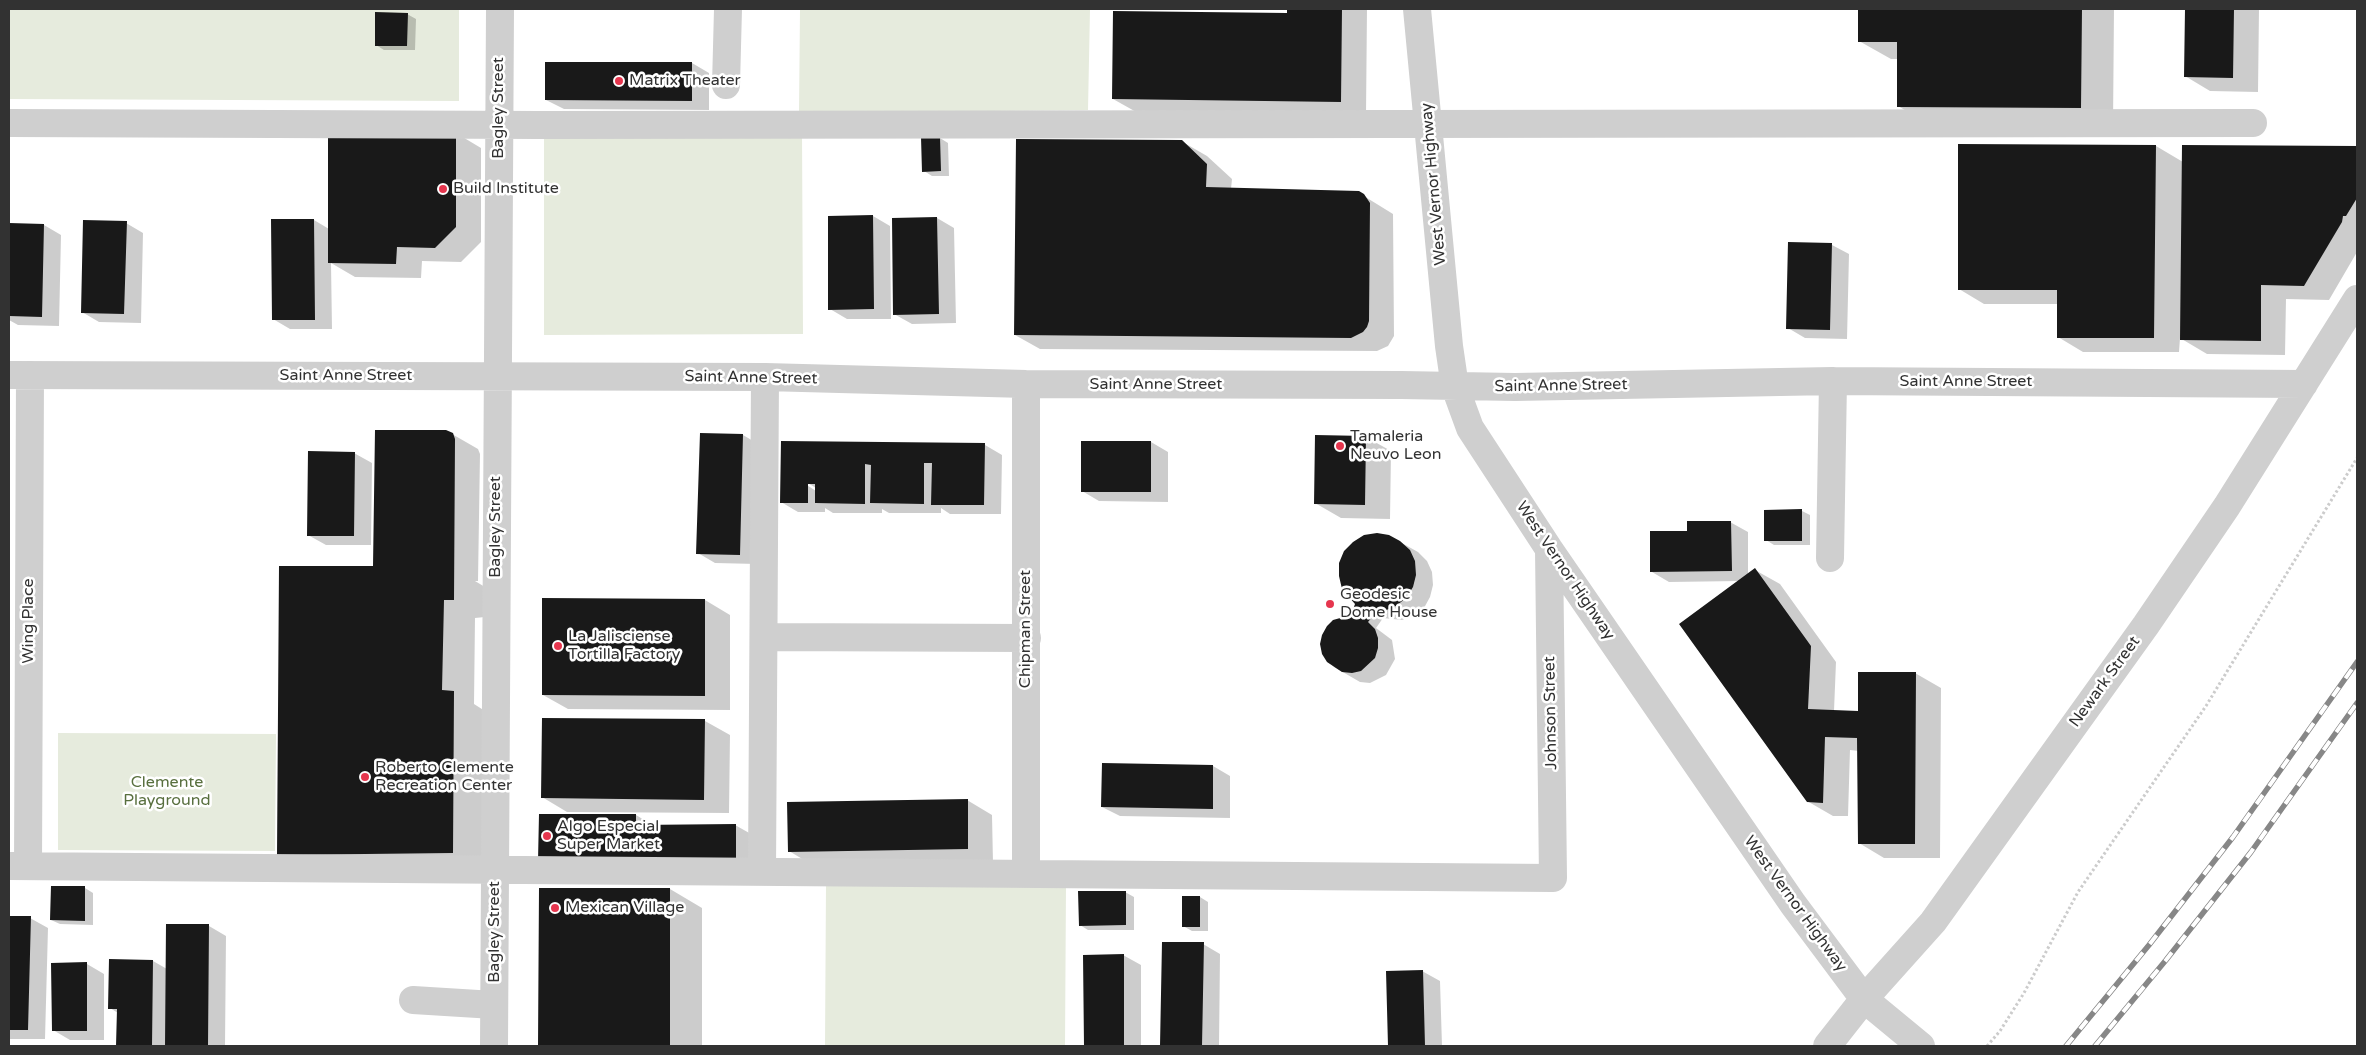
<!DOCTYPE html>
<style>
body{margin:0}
#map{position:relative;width:2366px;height:1055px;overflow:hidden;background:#fff;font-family:"Varela Round",sans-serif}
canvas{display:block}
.frame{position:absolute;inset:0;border:10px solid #323232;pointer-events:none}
</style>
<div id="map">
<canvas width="2366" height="1055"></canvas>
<div class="frame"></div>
</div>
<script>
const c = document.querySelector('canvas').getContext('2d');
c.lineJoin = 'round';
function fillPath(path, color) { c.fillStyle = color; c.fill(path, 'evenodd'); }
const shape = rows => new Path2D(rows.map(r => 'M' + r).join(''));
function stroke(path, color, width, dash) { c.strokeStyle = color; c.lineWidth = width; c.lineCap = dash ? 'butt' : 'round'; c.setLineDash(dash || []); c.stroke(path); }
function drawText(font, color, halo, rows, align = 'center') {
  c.font = font + ' "Varela Round",sans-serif'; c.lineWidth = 5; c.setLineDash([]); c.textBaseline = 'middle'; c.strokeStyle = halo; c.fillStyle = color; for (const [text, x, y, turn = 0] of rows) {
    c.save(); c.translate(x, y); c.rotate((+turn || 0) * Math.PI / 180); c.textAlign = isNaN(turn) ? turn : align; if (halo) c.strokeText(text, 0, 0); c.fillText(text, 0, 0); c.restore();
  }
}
fillPath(shape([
 [9,9,459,9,459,101,9,99],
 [800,9,1090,9,1088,110,799,113],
 [802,132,803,334,544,335,544,133],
 [58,733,276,734,275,851,58,850],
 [826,884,1066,885,1065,1046,825,1046]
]), '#e6ebdd');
fillPath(shape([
 [1288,9,1367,9,1366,115,1138,113,1113,99,1288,14],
 [1859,9,2114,9,2113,126,1930,125,1898,106,1898,59,1891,59,1859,41],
 [2186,9,2259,9,2258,92,2210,91,2185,76],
 [407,14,416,19,415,50,384,50,376,45],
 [692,63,709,73,709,110,564,109,546,100],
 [456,133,481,148,481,242,461,262,422,261,421,278,355,277,331,263,332,329,290,329,273,319,314,220,329,229],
 [940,138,948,143,949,176,932,176,924,171],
 [1181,141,1207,156,1232,179,1231,189,1359,193,1393,214,1394,336,1388,346,1377,351,1040,349,1015,335],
 [1960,145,2156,146,2183,162,2183,147,2357,148,2357,252,2329,300,2286,299,2285,355,2207,354,2180,338,2179,352,2083,352,2058,337,2058,304,1984,304,1959,289],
 [873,216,890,226,891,319,847,319,830,309],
 [937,218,954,228,956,323,912,324,894,314],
 [126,223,143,233,141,323,99,322,82,312],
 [9,225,44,225,61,235,59,326,18,325,9,320],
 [1832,245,1849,254,1847,339,1805,338,1788,328],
 [452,434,478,449,480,454,478,581,475,581,485,587,485,617,475,618,474,704,485,711,485,871,278,854,377,568],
 [701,434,743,435,760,445,757,564,715,563,698,553],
 [1366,437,1391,451,1390,519,1341,518,1315,503],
 [782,442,985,445,1002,455,1001,514,950,514,941,508,941,513,889,513,882,509,882,513,833,513,825,508,825,512,798,512,781,502],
 [803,480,816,488,816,491,802,482],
 [1151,442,1168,452,1168,502,1099,501,1082,491],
 [354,453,372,463,371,545,326,545,308,535],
 [1802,511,1810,515,1810,545,1774,545,1766,540],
 [1730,522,1748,532,1748,574,1755,570,1780,584,1836,662,1834,711,1860,712,1915,673,1941,688,1940,858,1884,858,1859,843,1859,751,1850,750,1848,816,1833,816,1807,801,1740,581,1669,582,1652,572,1688,532],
 [1400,542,1418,552,1427,561,1432,572,1433,585,1430,597,1424,608,1414,615,1402,620,1383,618,1376,628,1392,640,1395,659,1386,675,1370,683,1360,682,1334,667,1323,653,1352,616],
 [543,599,705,600,730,615,730,710,568,709,543,695],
 [705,721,730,735,729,813,567,812,542,797],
 [1213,766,1230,776,1230,818,1120,816,1102,807],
 [967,800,992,815,993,863,814,866,789,851],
 [540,815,636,815,654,826,735,825,760,839,761,873],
 [85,888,93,893,93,925,60,924,51,920],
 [670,889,702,908,702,1046,540,1046,540,890],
 [1125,892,1134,897,1134,930,1088,930,1080,925],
 [1200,897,1208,902,1208,931,1192,931,1183,926],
 [9,917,30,918,48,928,45,1039,9,1039],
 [209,926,226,936,225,1046,118,1046,118,1013,110,1008,153,961,167,969],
 [1163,943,1203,944,1220,954,1219,1046,1162,1046],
 [1123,955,1141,965,1141,1046,1085,1046,1085,956],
 [87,964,104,974,104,1040,70,1040,53,1030],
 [1422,971,1440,981,1442,1046,1389,1046,1387,972]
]), '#0003');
fillPath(shape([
 [1287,9,1342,9,1341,102,1112,99,1113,11,1287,13],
 [1858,9,2082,9,2081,108,1897,107,1897,42,1858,42],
 [2185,9,2234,9,2233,78,2184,77],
 [375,12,408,13,407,46,375,46],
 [545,62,692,62,692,101,545,100],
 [328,132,456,132,456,227,435,248,397,247,396,264,328,263],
 [921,137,940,137,941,171,922,172],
 [1016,139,1182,140,1207,164,1206,187,1359,191,1364,194,1370,203,1369,321,1367,327,1363,332,1351,338,1014,335],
 [1958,144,2156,145,2154,338,2057,338,2057,290,1958,290],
 [2182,145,2357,146,2357,198,2346,216,2343,216,2342,222,2304,286,2261,285,2261,341,2180,340],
 [873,215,874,309,828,310,828,216],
 [937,217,939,314,893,315,892,218],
 [271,219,314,219,315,320,272,320],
 [83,220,127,221,124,314,81,313],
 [9,223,44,224,42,317,9,316],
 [1788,242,1832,243,1830,330,1786,329],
 [375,430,446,430,453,433,455,439,454,600,444,600,442,690,454,691,453,853,277,855,279,566,373,566],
 [700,433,743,434,740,555,696,554],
 [1315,435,1366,436,1365,505,1314,504],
 [781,441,985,443,984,505,931,505,932,463,924,463,924,504,870,503,871,465,865,464,865,504,815,503,815,484,808,484,808,503,780,503],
 [1081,441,1151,441,1151,492,1081,492],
 [308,451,355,452,354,536,307,536],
 [1802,509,1802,541,1764,541,1764,510],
 [1687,521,1731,521,1732,571,1650,572,1650,531,1687,531],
 [1377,533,1389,535,1400,541,1410,550,1415,561,1416,575,1413,587,1406,598,1396,606,1384,611,1377,611,1368,622,1375,629,1378,638,1378,648,1375,658,1361,671,1352,673,1342,672,1327,662,1322,654,1320,644,1322,635,1327,626,1333,620,1351,615,1355,604,1342,589,1339,576,1339,563,1344,551,1353,542,1364,535],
 [1755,568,1811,646,1808,709,1858,711,1858,672,1916,672,1915,844,1858,844,1857,738,1825,737,1823,803,1807,802,1679,624],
 [542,598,705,599,705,696,542,695],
 [542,718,705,719,704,800,541,798],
 [1102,763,1213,765,1213,809,1101,807],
 [968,799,968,849,788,852,787,802],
 [539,814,636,814,636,825,736,824,736,859,538,861],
 [51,886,85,886,85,921,50,920],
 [539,888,670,888,670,1046,538,1046],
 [1078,891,1126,891,1126,925,1079,926],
 [1182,896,1200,896,1200,927,1182,927],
 [9,916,31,916,28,1030,9,1030],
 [166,924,209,924,208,1046,165,1046],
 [1162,942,1204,942,1202,1046,1160,1046],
 [1124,954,1124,1046,1084,1046,1083,955],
 [109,959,153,960,152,1046,116,1046,117,1009,108,1009],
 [87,962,87,1031,52,1031,51,963],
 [1423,970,1425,1046,1388,1046,1386,971]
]), '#191919');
stroke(shape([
 [1987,1046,2000,1031,2024,993,2078,892,2206,706,2357,458]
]), '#ccc', 3, [2.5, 2.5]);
stroke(shape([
 [1417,9,1449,346,1455,387,1470,428,1549,549,1793,904,1864,999,1921,1046],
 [726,85,728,9],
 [9,123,540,125,2253,123],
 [9,375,765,377,1026,384,1401,385,1515,387,1833,381,2304,384],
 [1830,558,1833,381],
 [764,637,1027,638],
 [9,866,1553,878,1549,549],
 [28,866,30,375],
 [762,872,765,377],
 [1026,874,1026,384],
 [413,1000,494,1005],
 [494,1046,500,9],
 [1827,1046,1864,999,1933,922,2146,625,2227,506,2357,299]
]), '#cfcfcf', 28);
const rail = shape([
 [2066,1046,2149,945,2233,837,2357,662],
 [2095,1046,2166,960,2251,852,2357,703]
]);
stroke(rail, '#878787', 5.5);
stroke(rail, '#fff', 4, [11]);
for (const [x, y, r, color] of [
 [619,81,5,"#e6364e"],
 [443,189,5,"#e6364e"],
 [1340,446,5,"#e6364e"],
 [1330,604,5,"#e6364e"],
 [558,646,5,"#e6364e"],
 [365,777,5,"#e6364e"],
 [547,836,5,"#e6364e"],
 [555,908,5,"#e6364e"]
]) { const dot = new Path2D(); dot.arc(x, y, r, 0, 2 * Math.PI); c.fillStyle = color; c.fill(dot); stroke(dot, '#fff', 2); }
drawText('16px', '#323232', '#fff', [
 ["Matrix Theater",629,81],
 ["Build Institute",453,189],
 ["Tamaleria",1350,437],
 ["Neuvo Leon",1350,455],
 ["Geodesic",1340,595],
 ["Dome House",1340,613],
 ["La Jalisciense",568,637],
 ["Tortilla Factory",568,655],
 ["Roberto Clemente",375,768],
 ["Recreation Center",375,786],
 ["Algo Especial",557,827],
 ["Super Market",557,845],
 ["Mexican Village",565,908]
], 'left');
drawText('16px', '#323232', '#fff', [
 ["Bagley Street",499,108,-90],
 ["West Vernor Highway",1434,184,-95],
 ["Saint Anne Street",346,376],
 ["Saint Anne Street",751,378,1],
 ["Saint Anne Street",1966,382],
 ["Saint Anne Street",1156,385],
 ["Saint Anne Street",1561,386,-1],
 ["Bagley Street",496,527,-90],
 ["West Vernor Highway",1565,571,56],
 ["Wing Place",29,621,-90],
 ["Chipman Street",1026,629,-90],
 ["Newark Street",2105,682,-54],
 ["Johnson Street",1551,713,-91],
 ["West Vernor Highway",1795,904,54],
 ["Bagley Street",495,932,-90]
]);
drawText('16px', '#586f3e', '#fff', [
 ["Clemente",167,783],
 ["Playground",167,801]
]);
</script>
